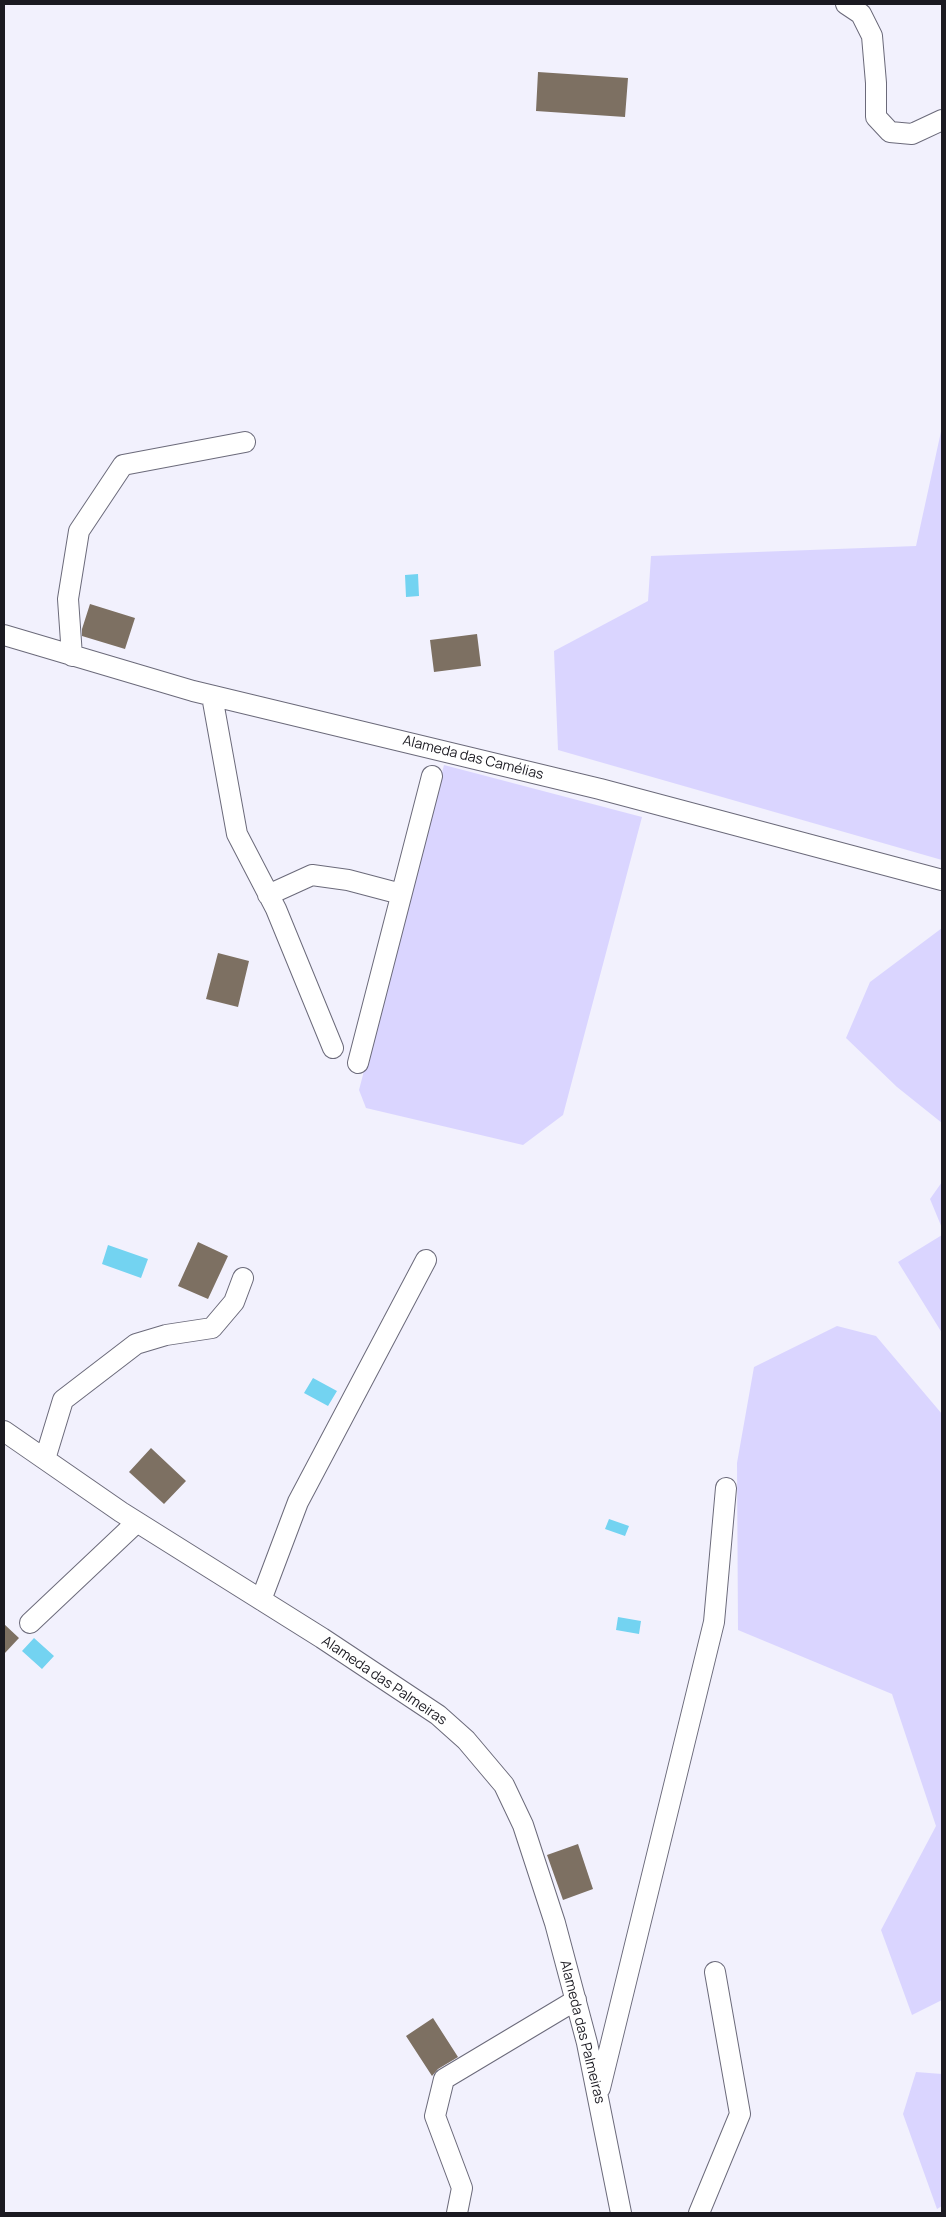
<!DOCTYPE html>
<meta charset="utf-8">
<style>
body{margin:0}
#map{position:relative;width:946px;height:2217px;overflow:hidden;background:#f2f1fd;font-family:Manrope,sans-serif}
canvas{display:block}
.frame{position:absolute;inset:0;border:5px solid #1b1a21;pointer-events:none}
</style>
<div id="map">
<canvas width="946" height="2217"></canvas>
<div class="frame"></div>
</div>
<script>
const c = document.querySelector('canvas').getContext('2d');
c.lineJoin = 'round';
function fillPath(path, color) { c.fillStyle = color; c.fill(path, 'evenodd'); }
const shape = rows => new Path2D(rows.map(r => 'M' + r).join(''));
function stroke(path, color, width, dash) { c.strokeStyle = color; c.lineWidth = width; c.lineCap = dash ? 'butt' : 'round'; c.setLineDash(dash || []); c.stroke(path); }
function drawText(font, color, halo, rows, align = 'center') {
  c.font = font + ' Manrope,sans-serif'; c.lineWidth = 4; c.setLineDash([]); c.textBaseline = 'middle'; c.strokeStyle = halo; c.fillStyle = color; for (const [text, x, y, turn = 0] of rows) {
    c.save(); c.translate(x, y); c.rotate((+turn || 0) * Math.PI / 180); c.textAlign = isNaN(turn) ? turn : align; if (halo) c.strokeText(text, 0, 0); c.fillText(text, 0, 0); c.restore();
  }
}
fillPath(shape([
 [942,427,942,860,558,750,554,651,648,601,651,556,916,546],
 [444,765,642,817,563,1115,523,1145,366,1108,359,1090],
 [942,928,942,1123,897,1087,846,1038,870,982],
 [942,1182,942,1228,930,1199],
 [942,1235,942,1333,898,1262],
 [837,1326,876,1336,942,1414,942,2000,912,2015,881,1930,936,1826,892,1694,738,1630,737,1463,754,1367],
 [916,2072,942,2074,942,2206,937,2209,903,2114]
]), '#dad5ff');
fillPath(shape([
 [418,574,419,596,406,597,405,575],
 [108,1245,148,1259,141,1278,102,1264],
 [313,1378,337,1391,328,1406,304,1393],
 [609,1519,629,1526,625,1536,605,1529],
 [618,1617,641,1621,639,1634,616,1630],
 [34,1638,54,1656,42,1669,22,1651]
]), '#73d3f1');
fillPath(shape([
 [538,72,628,78,625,117,536,111],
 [90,604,135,618,125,649,82,636,82,629],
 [477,634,481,666,434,672,430,640],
 [218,953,249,961,238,1007,206,999],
 [198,1242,228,1256,208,1299,178,1286],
 [151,1448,186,1481,164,1504,129,1472],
 [4,1624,19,1638,4,1654],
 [578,1844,593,1889,563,1900,547,1855],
 [433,2018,458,2057,438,2069,432,2076,406,2036]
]), '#7d7062');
const minor = shape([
 [846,4,861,14,872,36,876,83,876,117,890,132,912,134,942,120],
 [4,635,193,691,600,789,942,880],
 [72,656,68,599,79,531,123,465,245,442],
 [212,696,237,834,276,909,333,1048],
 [268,895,312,875,348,880,401,894],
 [358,1063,432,776],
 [4,1431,121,1512,322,1638,438,1715,466,1740,504,1785,523,1825,555,1923,587,2043,621,2213],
 [45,1459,63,1400,136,1344,166,1335,212,1328,234,1302,243,1278],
 [261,1600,298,1502,426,1260],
 [30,1623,137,1522],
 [600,2088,714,1622,726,1488],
 [457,2213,462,2188,435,2116,444,2079,576,2000],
 [699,2213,740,2114,715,1972]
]);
stroke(minor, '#6b6a7a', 22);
stroke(minor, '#fff', 20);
drawText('14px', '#1b1a21', '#fff', [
 ["Alameda das Camélias",473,758,14],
 ["Alameda das Palmeiras",384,1681,34],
 ["Alameda das Palmeiras",582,2032,76]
]);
</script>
